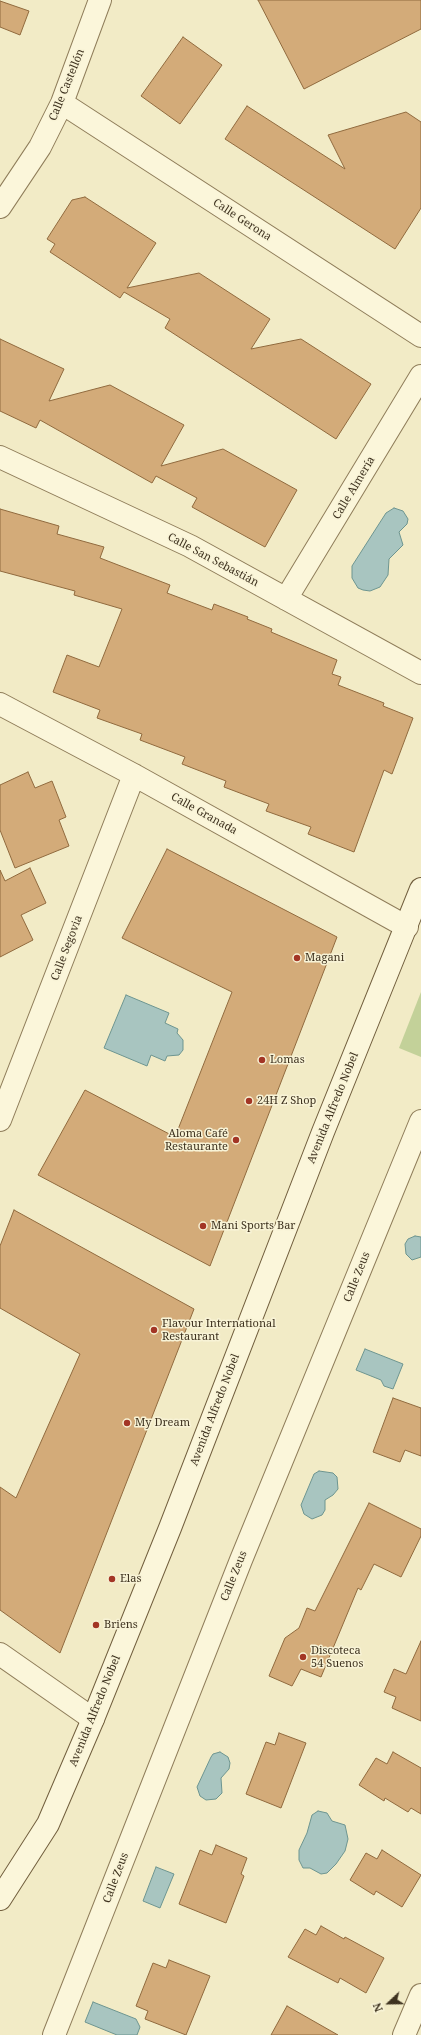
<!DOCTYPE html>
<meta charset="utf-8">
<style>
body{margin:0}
#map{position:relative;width:421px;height:2035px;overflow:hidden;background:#f2ebc6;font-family:"Noto Serif",serif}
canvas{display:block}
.north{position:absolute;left:369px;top:1983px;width:40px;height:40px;-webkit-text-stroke:3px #f8f3d6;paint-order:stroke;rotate:248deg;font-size:11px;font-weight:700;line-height:16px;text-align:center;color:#3e321f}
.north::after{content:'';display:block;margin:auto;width:14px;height:18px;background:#3e321f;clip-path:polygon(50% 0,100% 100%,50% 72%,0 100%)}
</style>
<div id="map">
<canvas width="421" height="2035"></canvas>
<div class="north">N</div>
</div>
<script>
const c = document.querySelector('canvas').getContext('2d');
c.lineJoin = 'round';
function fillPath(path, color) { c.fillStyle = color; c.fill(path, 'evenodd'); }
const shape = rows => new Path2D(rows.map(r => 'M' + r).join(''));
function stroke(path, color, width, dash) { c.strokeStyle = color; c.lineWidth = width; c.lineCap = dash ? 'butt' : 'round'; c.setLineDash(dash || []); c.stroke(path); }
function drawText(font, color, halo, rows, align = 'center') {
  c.font = font + ' "Noto Serif",serif'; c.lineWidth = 3; c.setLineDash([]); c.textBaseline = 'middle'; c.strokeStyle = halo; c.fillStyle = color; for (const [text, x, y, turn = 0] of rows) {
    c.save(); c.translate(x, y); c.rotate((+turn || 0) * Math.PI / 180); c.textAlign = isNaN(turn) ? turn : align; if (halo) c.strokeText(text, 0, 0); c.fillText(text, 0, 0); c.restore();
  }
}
fillPath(shape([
 [421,992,421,1057,399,1048]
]), '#c3d199');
const water = shape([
 [394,508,403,511,408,519,407,524,399,532,403,545,389,559,388,575,380,587,370,591,363,590,358,588,352,578,352,566,386,513,394,508],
 [126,995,169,1013,165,1023,178,1029,177,1033,183,1040,183,1050,179,1055,167,1056,165,1061,151,1055,147,1066,104,1048,126,995],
 [415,1236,421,1237,421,1257,412,1260,406,1254,405,1244,408,1239,415,1236],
 [365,1349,403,1364,393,1389,384,1386,381,1380,356,1370,365,1349],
 [319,1471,333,1473,337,1477,338,1489,333,1495,325,1500,325,1510,322,1515,312,1519,304,1514,301,1505,314,1474,319,1471],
 [220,1752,228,1757,230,1763,229,1769,221,1778,222,1793,216,1799,206,1800,200,1796,197,1787,211,1757,213,1754,220,1752],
 [318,1811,327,1813,332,1821,345,1825,348,1839,345,1851,336,1864,327,1873,321,1874,310,1868,303,1868,299,1860,299,1850,307,1833,312,1815,318,1811],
 [156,1867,174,1874,160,1908,143,1901,156,1867],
 [93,2002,136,2019,140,2027,137,2035,117,2035,85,2022,93,2002]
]);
fillPath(water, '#a8c5c0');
stroke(water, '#6d9590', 1);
const building = shape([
 [258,0,421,0,421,29,304,89,258,0],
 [0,1,29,11,20,35,0,27,0,1],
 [183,37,222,65,180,124,141,96,183,37],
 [247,106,345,169,328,135,406,112,421,122,421,208,395,249,225,139,247,106],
 [85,197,156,243,127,288,199,273,270,319,251,349,301,339,371,384,336,439,165,328,170,319,124,292,120,298,50,252,55,244,47,239,72,200,85,197],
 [0,339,64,369,49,401,110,385,184,425,161,466,223,449,297,490,265,547,192,507,197,498,156,476,152,483,40,420,36,428,0,411,0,339],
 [0,509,59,526,57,534,104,547,100,558,170,585,167,593,212,610,214,604,248,617,247,619,272,629,271,632,337,660,332,674,341,677,338,685,384,703,383,706,413,718,392,774,384,770,354,852,308,834,311,827,266,811,269,804,224,787,226,781,182,764,185,757,140,740,142,734,97,718,100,710,53,692,67,655,99,667,122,609,74,595,75,591,0,571,0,509],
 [28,772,35,788,52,781,66,817,59,820,69,846,15,868,0,830,0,785,28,772],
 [167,849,337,937,210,1266,38,1175,85,1090,175,1137,232,992,122,938,167,849],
 [30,868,46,903,21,915,33,940,0,957,0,870,5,881,30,868],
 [14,1210,194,1309,60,1653,0,1610,0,1487,16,1498,80,1354,0,1308,0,1246,14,1210],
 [393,1398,421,1408,421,1456,405,1450,400,1462,373,1452,393,1398],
 [369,1503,421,1529,421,1536,401,1577,374,1564,361,1590,358,1588,321,1677,301,1669,292,1686,269,1676,285,1638,299,1628,307,1608,315,1611,369,1503],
 [421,1641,421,1721,392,1708,396,1697,384,1692,394,1669,406,1674,421,1641],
 [279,1733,306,1743,281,1808,246,1794,266,1742,275,1745,279,1733],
 [393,1752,421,1768,421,1814,411,1808,408,1812,385,1798,384,1801,359,1785,376,1758,387,1764,393,1752],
 [216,1845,247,1858,241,1874,244,1876,226,1923,179,1904,200,1850,212,1855,216,1845],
 [382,1850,421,1875,402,1907,376,1891,374,1895,350,1880,366,1853,377,1859,382,1850],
 [321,1926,344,1939,345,1937,384,1958,366,1993,340,1978,338,1983,288,1957,305,1929,316,1935,321,1926],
 [169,1960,210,1976,186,2035,145,2019,148,2011,136,2006,153,1963,166,1968,169,1960],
 [287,2006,338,2035,271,2035,287,2006]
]);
fillPath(building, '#d3ab79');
stroke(building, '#906a3e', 1);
const street = shape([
 [62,103,421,336],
 [0,207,40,147,62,103,100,0],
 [0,457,190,546,421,673],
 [286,599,421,376],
 [0,704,134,775,407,927],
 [0,1120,134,775],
 [0,1654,93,1719],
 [54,2035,241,1560,421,1121],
 [404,2035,421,1995]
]);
const secondary = shape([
 [0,1899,48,1824,93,1719,170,1528,323,1132,421,889]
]);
stroke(street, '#8f7d5a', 24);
stroke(secondary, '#715e3d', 24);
stroke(street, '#fbf6da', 22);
stroke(secondary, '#fbf6da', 22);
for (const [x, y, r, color] of [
 [297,958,4,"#a33525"],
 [262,1060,4,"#a33525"],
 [249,1101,4,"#a33525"],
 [236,1140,4,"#a33525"],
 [203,1226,4,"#a33525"],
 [154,1330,4,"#a33525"],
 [127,1423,4,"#a33525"],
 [112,1579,4,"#a33525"],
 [96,1625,4,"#a33525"],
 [303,1657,4,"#a33525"]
]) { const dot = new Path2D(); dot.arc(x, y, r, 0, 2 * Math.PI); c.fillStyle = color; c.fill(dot); stroke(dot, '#f8f3d6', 1.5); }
drawText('11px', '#3e321f', '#f8f3d6', [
 ["Calle Castellón",67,85,-68],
 ["Calle Gerona",242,220,33],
 ["Calle Almería",354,488,-59],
 ["Calle San Sebastián",213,560,28],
 ["Calle Granada",204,814,29],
 ["Calle Segovia",67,948,-69],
 ["Avenida Alfredo Nobel",333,1108,-68],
 ["Calle Zeus",357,1277,-68],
 ["Avenida Alfredo Nobel",215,1410,-69],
 ["Calle Zeus",234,1576,-68],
 ["Avenida Alfredo Nobel",95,1711,-68],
 ["Calle Zeus",116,1878,-69]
]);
drawText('11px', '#3e321f', '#f8f3d6', [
 ["Magani",305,958],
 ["Lomas",270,1060],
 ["24H Z Shop",257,1101],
 ["Aloma Café",228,1134,"right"],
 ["Restaurante",228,1147,"right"],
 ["Mani Sports Bar",211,1226],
 ["Flavour International",162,1324],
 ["Restaurant",162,1337],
 ["My Dream",135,1423],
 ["Elas",120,1579],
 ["Briens",104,1625],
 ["Discoteca",311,1651],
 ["54 Suenos",311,1664]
], 'left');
</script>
